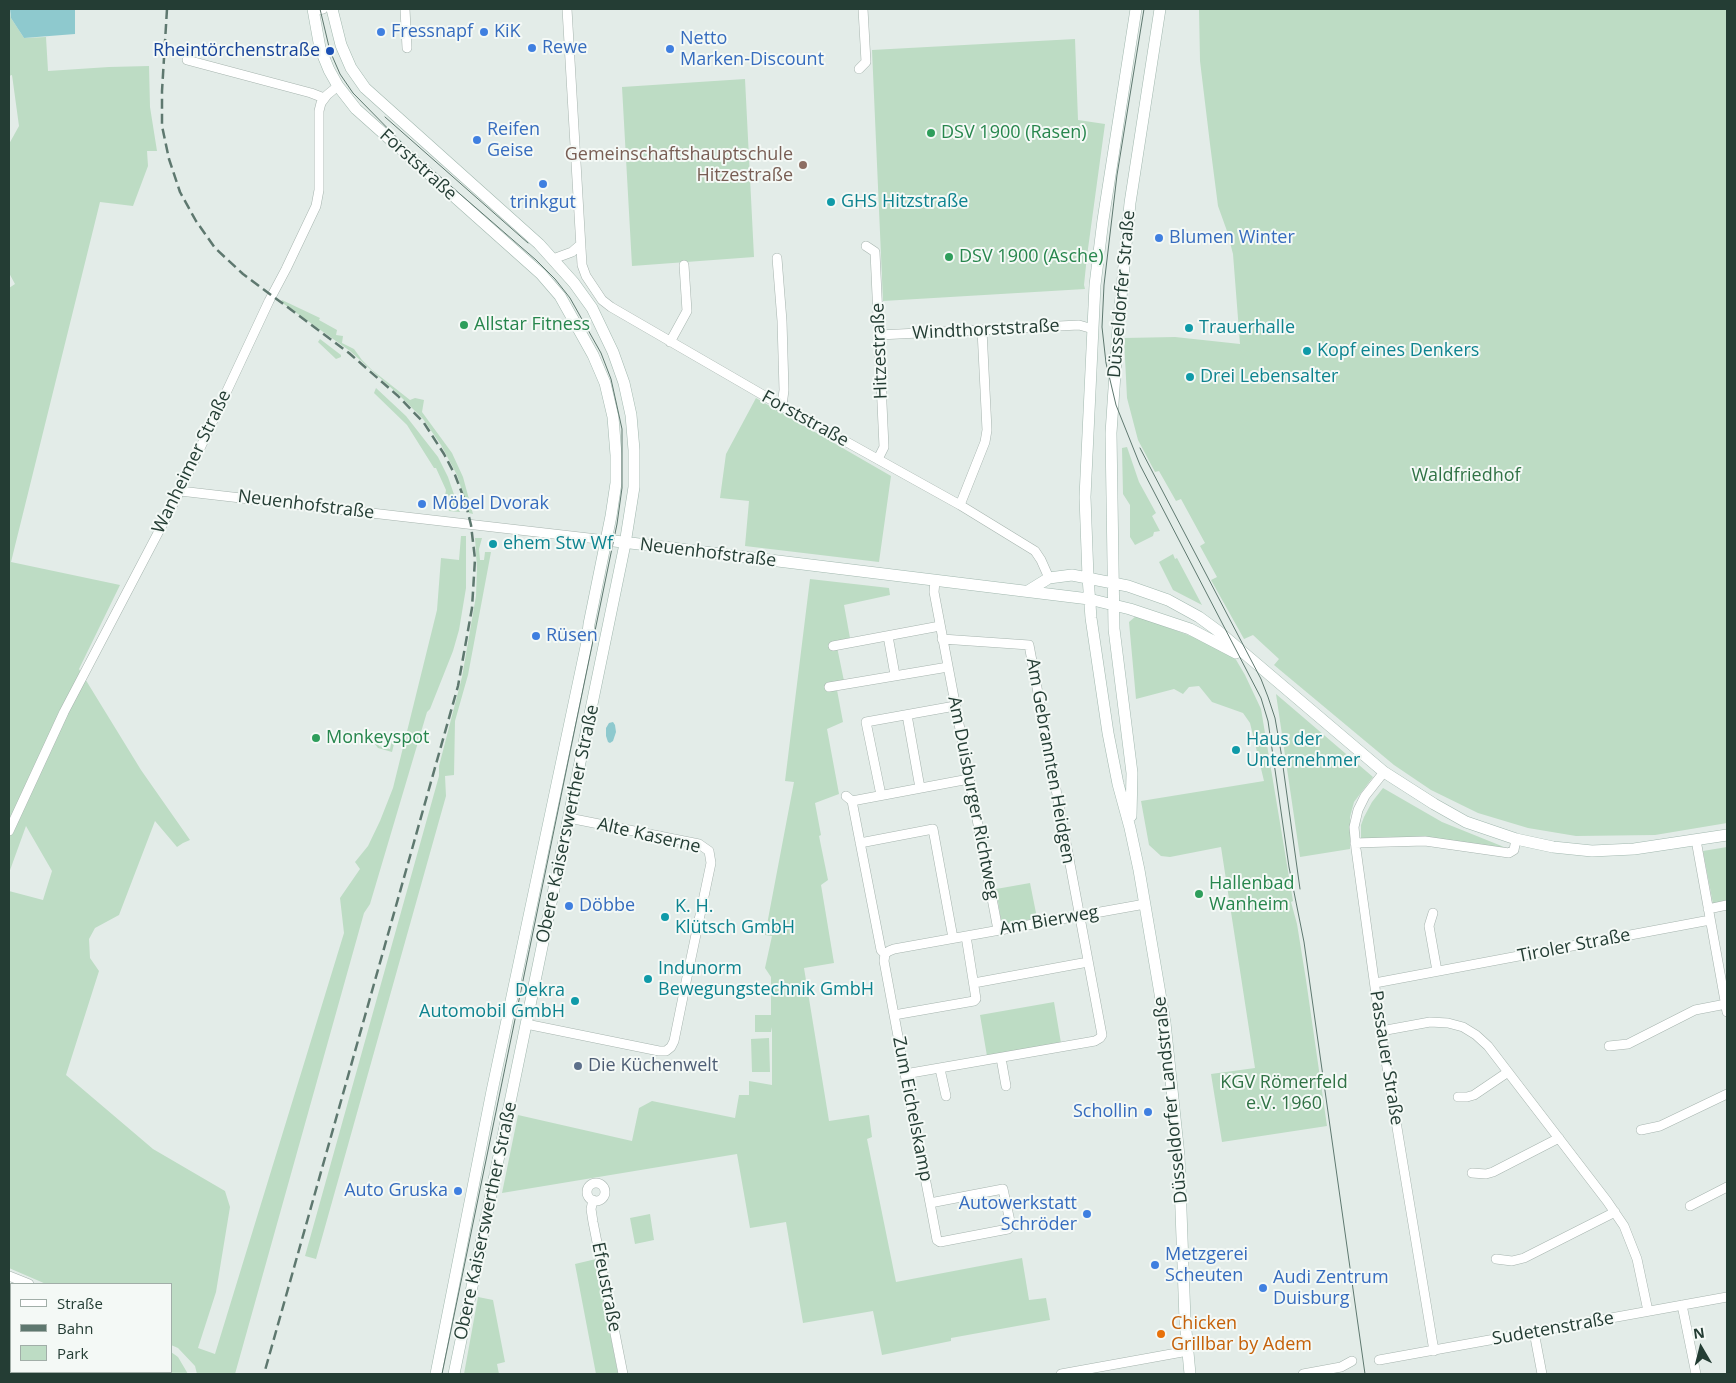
<!DOCTYPE html>
<meta charset="utf-8">
<style>
body{margin:0}
#map{position:relative;width:1736px;height:1383px;overflow:hidden;background:#e3ece8;font-family:"Open Sans",sans-serif}
canvas{display:block}
.frame{position:absolute;inset:0;border:10px solid #243d34;pointer-events:none}
.legend{position:absolute;left:10px;top:1283px;width:162px;height:90px;box-sizing:border-box;background:#f4f9f6;border:1px solid #a1aea8;margin:0;padding:6px 9px;list-style:none;font-size:15px;color:#243d34}
.legend li{display:flex;align-items:center;gap:10px;height:25px}
.legend b{width:25px;border:1px solid #a1aea8}
.north{position:absolute;left:1676px;top:1323px;width:50px;height:50px;-webkit-text-stroke:4px #f4f9f6;paint-order:stroke;rotate:352deg;font-size:14px;font-weight:700;line-height:20px;text-align:center;color:#243d34}
.north::after{content:'';display:block;margin:auto;width:18px;height:22px;background:#243d34;clip-path:polygon(50% 0,100% 100%,50% 72%,0 100%)}
</style>
<div id="map">
<canvas width="1736" height="1383"></canvas>
<div class="frame"></div>
<ul class="legend">
<li><b style="height:6px;background:#fff"></b>Straße</li>
<li><b style="height:6px;background:#5e786f"></b>Bahn</li>
<li><b style="height:14px;background:#bddcc4"></b>Park</li>
</ul>
<div class="north">N</div>
</div>
<script>
const c = document.querySelector('canvas').getContext('2d');
c.lineJoin = 'round';
function fillPath(path, color) { c.fillStyle = color; c.fill(path, 'evenodd'); }
const shape = rows => new Path2D(rows.map(r => 'M' + r).join(''));
function stroke(path, color, width, dash) { c.strokeStyle = color; c.lineWidth = width; c.lineCap = dash ? 'butt' : 'round'; c.setLineDash(dash || []); c.stroke(path); }
function drawText(font, color, halo, rows, align = 'center') {
  c.font = font + ' "Open Sans",sans-serif'; c.lineWidth = 4; c.setLineDash([]); c.textBaseline = 'middle'; c.strokeStyle = halo; c.fillStyle = color; for (const [text, x, y, turn = 0] of rows) {
    c.save(); c.translate(x, y); c.rotate((+turn || 0) * Math.PI / 180); c.textAlign = isNaN(turn) ? turn : align; if (halo) c.strokeText(text, 0, 0); c.fillText(text, 0, 0); c.restore();
  }
}
fillPath(shape([
 [9,9,11,18,24,38,46,37,48,71,109,67,149,66,150,107,157,151,147,151,148,166,133,206,100,202,11,562,120,585,79,669,141,770,190,840,183,843,177,847,155,821,119,915,95,928,89,939,90,958,99,971,66,1075,153,1149,225,1191,230,1207,216,1292,198,1348,215,1354,344,933,340,898,360,869,355,862,368,846,380,821,393,788,437,610,441,558,459,560,461,536,466,536,466,588,459,630,453,651,430,709,427,712,370,904,364,913,235,1374,197,1374,195,1366,178,1348,171,1345,171,1284,46,1284,9,1268,9,891,43,900,52,871,26,826,9,873,9,288,15,284,9,273,9,144,19,126,12,75,9,76],
 [1199,9,1727,9,1727,823,1655,835,1576,836,1528,828,1478,813,1431,790,1394,765,1274,665,1279,659,1253,635,1244,639,1211,580,1217,577,1200,546,1205,543,1181,499,1176,501,1159,471,1155,472,1138,440,1127,398,1124,338,1175,337,1240,344,1233,254,1227,231,1218,206,1210,144,1200,61],
 [1075,39,1078,120,1105,124,1087,256,1084,285,1085,289,883,301,872,50],
 [745,79,754,257,632,266,622,87],
 [282,300,320,318,319,320,337,330,336,335,343,336,342,343,354,349,362,360,372,370,410,400,415,398,424,400,422,412,452,453,463,477,473,514,469,513,457,475,441,445,423,419,399,395,350,351,281,302],
 [320,339,341,355,341,357,336,359,318,342],
 [376,388,406,416,438,457,448,477,460,512,449,511,450,497,445,496,446,490,436,468,434,468,407,425,374,393],
 [756,398,891,476,879,562,745,546,749,501,720,498,726,454],
 [1127,447,1139,482,1156,513,1152,516,1160,531,1154,532,1153,536,1135,545,1130,537,1130,505,1123,494,1122,448],
 [475,538,482,538,479,549,480,560,484,560,485,552,491,552,468,675,455,721,454,775,445,776,446,796,316,1259,305,1256,439,776,439,766,462,677,476,596,477,568],
 [1173,554,1175,559,1177,558,1202,605,1173,590,1159,562],
 [810,579,889,588,890,595,844,605,850,638,837,647,844,681,837,690,843,722,827,729,839,794,815,803,821,835,819,836,828,880,821,885,834,963,804,968,829,1121,869,1115,872,1137,867,1139,896,1282,1022,1258,1029,1300,1046,1298,1050,1320,951,1338,951,1341,882,1355,873,1311,803,1323,786,1222,750,1228,737,1154,502,1193,518,1115,632,1141,639,1108,652,1101,735,1118,739,1095,749,1095,749,1081,772,1085,772,1027,771,1032,755,1032,755,1015,771,1015,771,977,765,968,772,936,765,935,794,782,785,781],
 [1136,616,1199,639,1235,658,1245,675,1261,709,1293,901,1291,902,1297,924,1306,980,1327,1126,1222,1142,1211,1074,1255,1068,1221,847,1170,857,1161,856,1149,845,1141,801,1264,781,1250,723,1243,713,1212,702,1199,686,1189,687,1183,694,1174,689,1136,699,1129,622],
 [1276,694,1373,777,1354,802,1350,817,1350,849,1300,857],
 [394,731,397,732,392,752,378,748,367,734,369,733,379,746,390,749],
 [1383,788,1442,822,1509,849,1361,840,1361,825,1364,817,1372,802],
 [1727,847,1727,902,1713,904,1703,851],
 [1030,883,1037,918,1005,924,1001,920,996,889],
 [1054,1002,1061,1043,987,1056,980,1015],
 [769,1038,770,1072,752,1072,751,1039],
 [650,1214,654,1240,635,1244,630,1218],
 [596,1259,618,1374,596,1374,575,1264],
 [478,1297,493,1300,505,1362,497,1364,499,1374,464,1374],
 [171,1352,178,1357,188,1374,91,1374,92,1372,171,1372]
]), '#bddcc4');
fillPath(shape([
 [10,9,75,9,75,34,24,38,11,18],
 [613,722,615,725,616,732,613,741,610,743,608,742,606,736,606,728,609,723]
]), '#8ec9ce');
const street = shape([
 [405,9,407,48],
 [567,9,582,265,586,276,602,300,611,307,782,406,960,505,1035,551,1041,560,1049,578],
 [313,11,323,9],
 [187,60,311,93,324,98],
 [859,69,866,62,863,9],
 [866,246,875,252,884,447,878,459],
 [777,258,782,321,784,390,782,406],
 [553,259,572,252,580,245],
 [879,335,1079,325,1093,329],
 [670,342,687,311,684,265],
 [180,491,606,540],
 [960,505,985,442,987,430,982,330],
 [935,581,934,592,998,930],
 [888,636,895,675],
 [833,646,940,626],
 [829,687,948,667],
 [907,715,920,788],
 [1384,772,1365,796,1358,810,1354,827,1356,849,1381,1031,1434,1351],
 [881,795,866,722,955,706],
 [846,796,852,801,881,950,885,954,884,961,905,1074,916,1131,930,1203,937,1240,940,1242,1008,1229,1011,1226,1003,1189,930,1203],
 [852,801,969,779],
 [9,831,64,712,180,491,269,301,286,269,316,206,319,190,319,111,321,103,327,95,338,86],
 [1696,840,1727,1012],
 [860,843,933,829,953,938],
 [1355,843,1425,841,1509,853,1514,850,1516,839],
 [1708,909,1727,905],
 [1433,913,1429,926,1437,971],
 [885,954,889,951,894,949,1145,904],
 [974,983,1088,962],
 [1375,983,1710,920],
 [894,1015,974,1001,976,999,966,936],
 [526,1024,659,1051,666,1051,671,1047,674,1041,686,982,711,863,709,851,699,844,569,818],
 [1381,1031,1430,1022,1448,1023,1463,1027,1476,1035,1488,1046,1607,1201,1624,1226,1637,1259,1648,1311],
 [1609,1046,1628,1044,1695,1010,1726,1004],
 [1001,1058,1006,1086],
 [940,1069,946,1096],
 [905,1074,1095,1041,1100,1038,1102,1035,1029,645,942,639],
 [1458,1097,1467,1097,1474,1095,1508,1072],
 [1641,1130,1660,1126,1727,1094],
 [1472,1173,1486,1174,1493,1172,1559,1138],
 '587 1192a9 9 0 1 1 18 0a9 9 0 1 1-18 0Z',
 [593,1200,591,1209,593,1222,623,1374],
 [1690,1206,1727,1187],
 [1496,1259,1512,1261,1524,1258,1615,1212],
 [9,1276,29,1284],
 [1682,1305,1696,1374],
 [1534,1332,1542,1374],
 [1379,1360,1727,1297],
 [1061,1374,1188,1351],
 [1303,1374,1341,1367,1352,1361]
]);
const secondary = shape([
 [313,9,320,48,329,70,338,86,356,109,541,274,560,296,593,355,605,383,613,417,616,455,616,483,611,516,589,624,587,642,492,1091,436,1374],
 [332,9,341,45,351,68,365,88,539,244,574,283,592,308,613,352,624,383,631,415,634,450,634,487,625,544,454,1374],
 [1136,9,1103,220,1095,285,1085,497,1088,577,1091,618,1108,733,1118,784,1130,828,1139,870,1165,1023,1179,1156,1185,1320,1190,1374],
 [606,540,1089,599,1130,609,1190,629,1236,653],
 [1028,591,1049,578,1072,575,1128,586,1168,600,1199,617,1218,631,1384,772,1434,804,1466,822,1516,839,1553,847,1592,851,1634,849,1727,835],
 [1131,816,1132,773,1114,629,1111,433,1118,329,1130,203,1160,9]
]);
stroke(street, '#a6b4ae', 10);
stroke(secondary, '#a2b8af', 12);
stroke(street, '#fff', 9);
stroke(secondary, '#fff', 11);
stroke(shape([
 [320,9,330,51,340,74,353,93,407,148,536,260,555,279,570,298,601,353,611,379,622,429,622,488,617,524,442,1374],
 [1144,9,1117,175,1104,285,1102,327,1106,363,1116,405,1140,465,1261,698,1268,721,1289,867,1304,942,1365,1374],
 [385,117,528,243],
 [1140,448,1261,679,1268,697,1275,718,1281,752,1300,889]
]), '#5e786f', 1);
stroke(shape([
 [167,9,162,91,162,126,169,159,180,192,196,221,215,248,243,274,349,353,398,396,424,423,444,454,455,475,465,501,471,525,475,559,472,608,458,686,264,1374]
]), '#5e786f', 2.5, [10, 5]);
for (const [x, y, r, color] of [
 [381,32,5,"#3f7fe0"],
 [484,32,5,"#3f7fe0"],
 [532,48,5,"#3f7fe0"],
 [670,49,5,"#3f7fe0"],
 [330,51,5,"#1a4fb4"],
 [931,133,5,"#2e9e5b"],
 [477,140,5,"#3f7fe0"],
 [803,165,5,"#8d6e63"],
 [543,184,5,"#3f7fe0"],
 [831,202,5,"#0f9aa8"],
 [1159,238,5,"#3f7fe0"],
 [949,257,5,"#2e9e5b"],
 [464,325,5,"#2e9e5b"],
 [1189,328,5,"#0f9aa8"],
 [1307,351,5,"#0f9aa8"],
 [1190,377,5,"#0f9aa8"],
 [422,504,5,"#3f7fe0"],
 [493,544,5,"#0f9aa8"],
 [536,636,5,"#3f7fe0"],
 [316,738,5,"#2e9e5b"],
 [1236,750,5,"#0f9aa8"],
 [1199,894,5,"#2e9e5b"],
 [569,906,5,"#3f7fe0"],
 [665,917,5,"#0f9aa8"],
 [648,979,5,"#0f9aa8"],
 [575,1001,5,"#0f9aa8"],
 [578,1066,5,"#5c6f8a"],
 [1148,1112,5,"#3f7fe0"],
 [458,1191,5,"#3f7fe0"],
 [1087,1214,5,"#3f7fe0"],
 [1155,1265,5,"#3f7fe0"],
 [1263,1288,5,"#3f7fe0"],
 [1161,1334,5,"#e8710a"]
]) { const dot = new Path2D(); dot.arc(x, y, r, 0, 2 * Math.PI); c.fillStyle = color; c.fill(dot); stroke(dot, '#f4f9f6', 2); }
drawText('18px', '#366cbe', '#f4f9f6', [
 ["Fressnapf",391,32],
 ["KiK",494,32],
 ["Netto",680,39],
 ["Marken-Discount",680,60],
 ["Rewe",542,48],
 ["Reifen",487,130],
 ["Geise",487,151],
 ["trinkgut",543,203,"center"],
 ["Blumen Winter",1169,238],
 ["Möbel Dvorak",432,504],
 ["Rüsen",546,636],
 ["Döbbe",579,906],
 ["Schollin",1138,1112,"right"],
 ["Auto Gruska",448,1191,"right"],
 ["Autowerkstatt",1077,1204,"right"],
 ["Schröder",1077,1225,"right"],
 ["Metzgerei",1165,1255],
 ["Scheuten",1165,1276],
 ["Audi Zentrum",1273,1278],
 ["Duisburg",1273,1299]
], 'left');
drawText('18px', '#164399', '#f4f9f6', [
 ["Rheintörchenstraße",320,51]
], 'right');
drawText('18px', '#27864d', '#f4f9f6', [
 ["DSV 1900 (Rasen)",941,133],
 ["DSV 1900 (Asche)",959,257],
 ["Allstar Fitness",474,325],
 ["Monkeyspot",326,738],
 ["Hallenbad",1209,884],
 ["Wanheim",1209,905]
], 'left');
drawText('18px', '#785e54', '#f4f9f6', [
 ["Gemeinschaftshauptschule",793,155],
 ["Hitzestraße",793,176]
], 'right');
drawText('18px', '#243d34', '#f4f9f6', [
 ["Forststraße",418,165,42],
 ["Düsseldorfer Straße",1122,294,-85],
 ["Windthorststraße",986,330,-3],
 ["Hitzestraße",880,351,-92],
 ["Forststraße",805,419,29],
 ["Wanheimer Straße",192,462,-64],
 ["Neuenhofstraße",306,505,7],
 ["Neuenhofstraße",708,553,7],
 ["Am Gebrannten Heidgen",1050,761,80],
 ["Am Duisburger Richtweg",973,798,79],
 ["Obere Kaiserswerther Straße",568,824,-78],
 ["Alte Kaserne",649,836,13],
 ["Am Bierweg",1049,921,-10],
 ["Tiroler Straße",1574,946,-11],
 ["Passauer Straße",1386,1058,81],
 ["Düsseldorfer Landstraße",1171,1100,-96],
 ["Zum Eichelskamp",912,1109,79],
 ["Obere Kaiserswerther Straße",486,1221,-78],
 ["Efeustraße",606,1287,79],
 ["Sudetenstraße",1553,1329,-10]
]);
drawText('18px', '#0d838f', '#f4f9f6', [
 ["GHS Hitzstraße",841,202],
 ["Trauerhalle",1199,328],
 ["Kopf eines Denkers",1317,351],
 ["Drei Lebensalter",1200,377],
 ["ehem Stw Wf",503,544],
 ["Haus der",1246,740],
 ["Unternehmer",1246,761],
 ["K. H.",675,907],
 ["Klütsch GmbH",675,928],
 ["Indunorm",658,969],
 ["Bewegungstechnik GmbH",658,990],
 ["Dekra",565,991,"right"],
 ["Automobil GmbH",565,1012,"right"]
], 'left');
drawText('18px', '#307245', '#f4f9f6', [
 ["Waldfriedhof",1466,476],
 ["KGV Römerfeld",1284,1083],
 ["e.V. 1960",1284,1104]
]);
drawText('18px', '#4e5e75', '#f4f9f6', [
 ["Die Küchenwelt",588,1066]
], 'left');
drawText('18px', '#c56008', '#f4f9f6', [
 ["Chicken",1171,1324],
 ["Grillbar by Adem",1171,1345]
], 'left');
</script>
